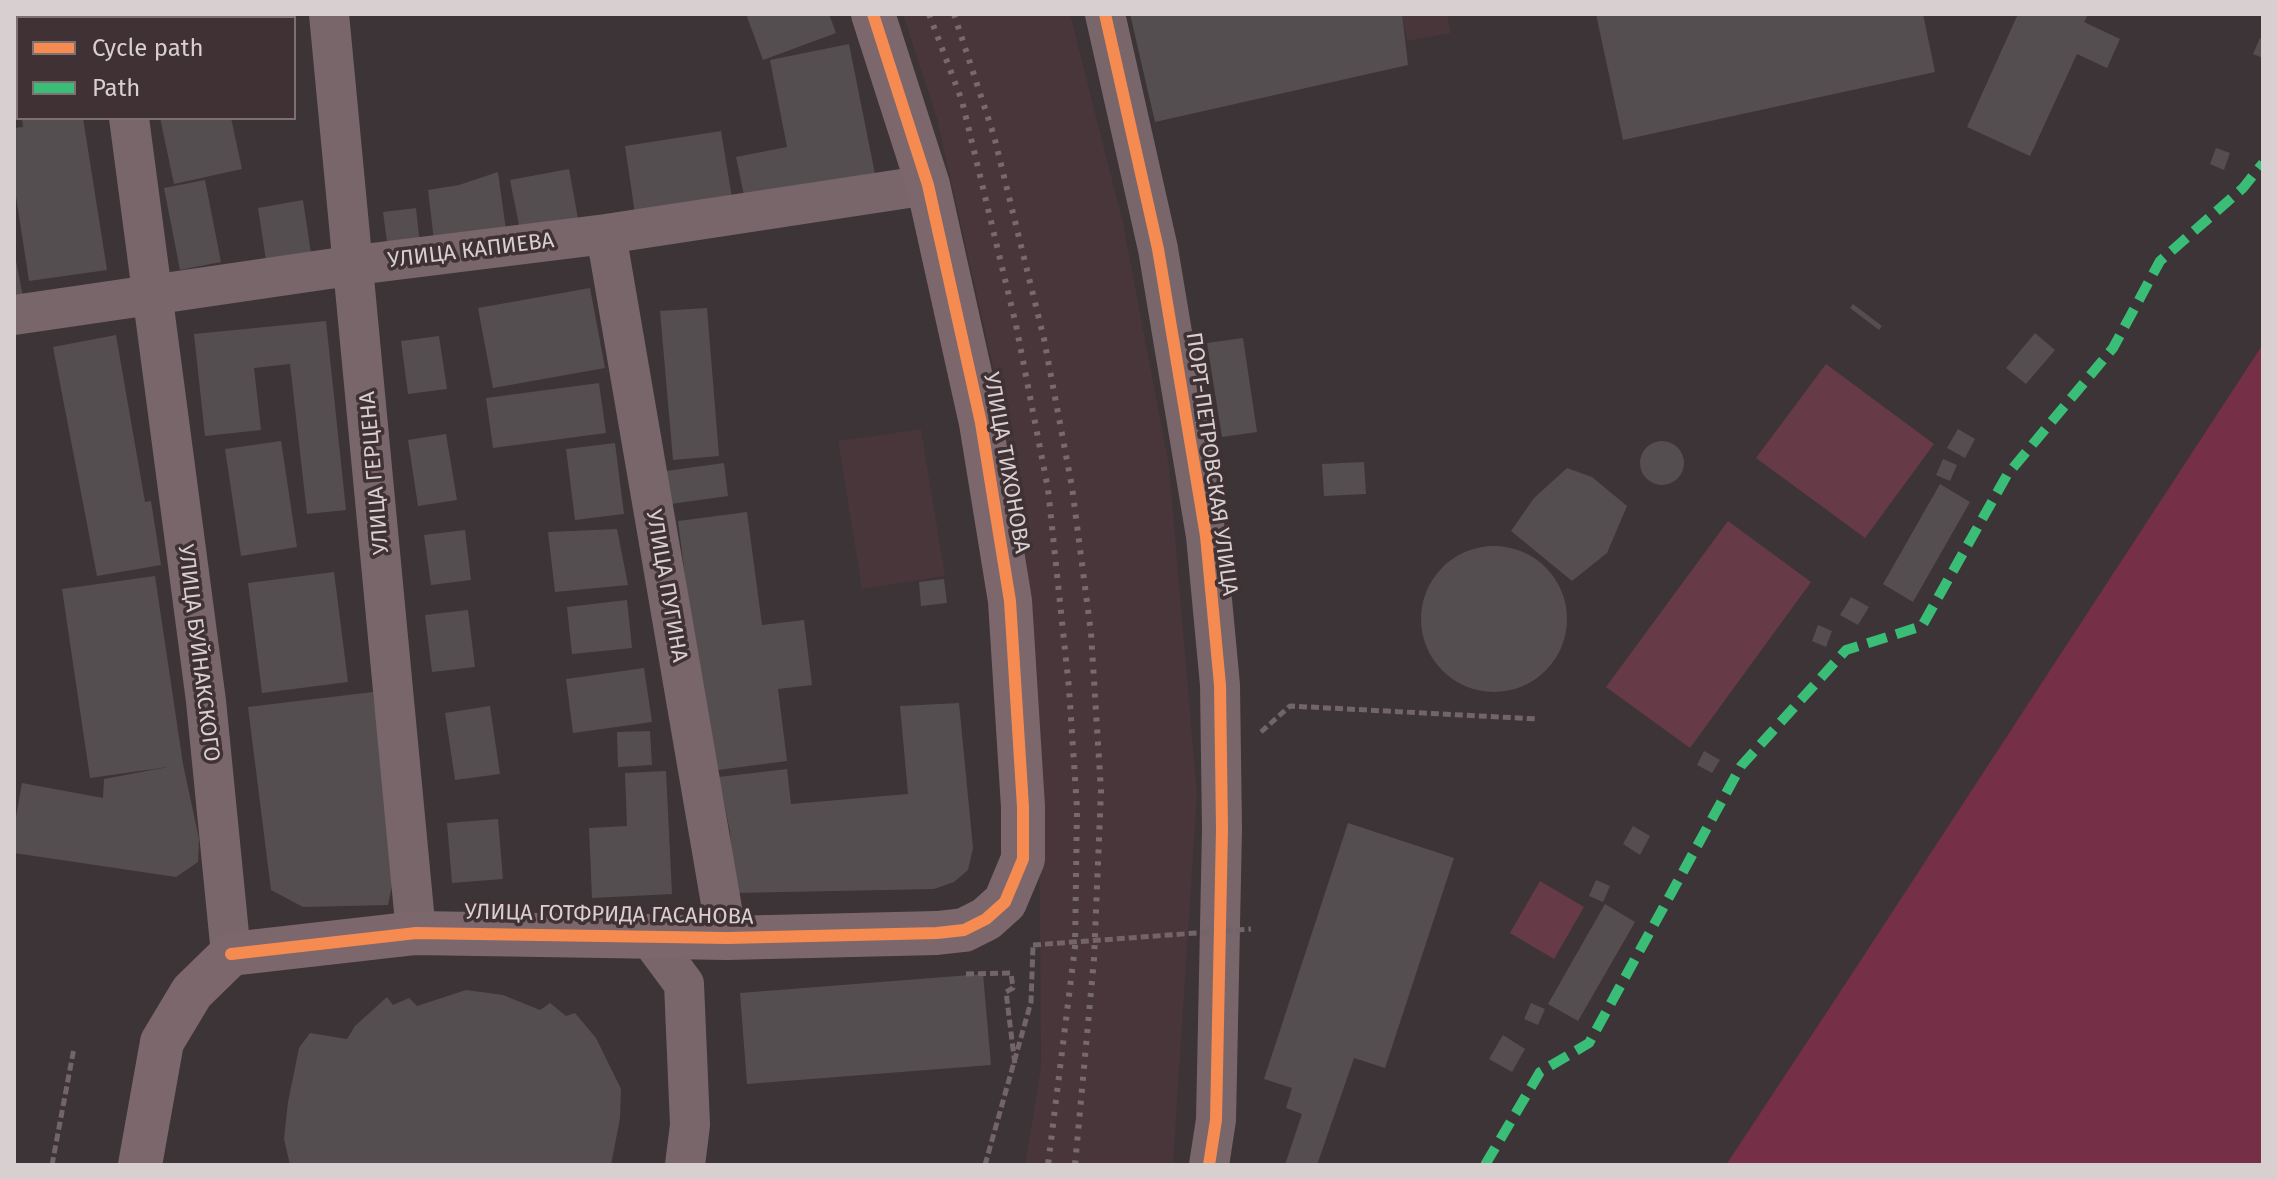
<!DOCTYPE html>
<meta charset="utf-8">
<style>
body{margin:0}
#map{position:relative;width:2277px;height:1179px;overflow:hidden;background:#3c3436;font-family:"Fira Sans",sans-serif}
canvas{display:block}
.frame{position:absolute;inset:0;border:16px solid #d8cfd1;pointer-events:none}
.legend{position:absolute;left:16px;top:16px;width:280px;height:104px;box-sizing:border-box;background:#3f3134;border:2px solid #7c7073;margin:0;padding:10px 14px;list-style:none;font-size:24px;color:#d8cfd1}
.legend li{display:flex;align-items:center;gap:16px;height:40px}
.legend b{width:40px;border:2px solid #7c7073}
</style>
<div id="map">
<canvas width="2277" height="1179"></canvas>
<div class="frame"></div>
<ul class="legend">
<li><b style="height:10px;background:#f68b52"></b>Cycle path</li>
<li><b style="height:10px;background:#3abd76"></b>Path</li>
</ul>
</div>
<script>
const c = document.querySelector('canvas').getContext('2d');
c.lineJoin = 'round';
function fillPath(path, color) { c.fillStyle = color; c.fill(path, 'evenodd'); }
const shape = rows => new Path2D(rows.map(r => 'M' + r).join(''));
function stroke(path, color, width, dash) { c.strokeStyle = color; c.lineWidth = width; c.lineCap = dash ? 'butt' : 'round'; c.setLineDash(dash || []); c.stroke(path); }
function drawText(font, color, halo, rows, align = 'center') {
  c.font = font + ' "Fira Sans",sans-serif'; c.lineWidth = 7; c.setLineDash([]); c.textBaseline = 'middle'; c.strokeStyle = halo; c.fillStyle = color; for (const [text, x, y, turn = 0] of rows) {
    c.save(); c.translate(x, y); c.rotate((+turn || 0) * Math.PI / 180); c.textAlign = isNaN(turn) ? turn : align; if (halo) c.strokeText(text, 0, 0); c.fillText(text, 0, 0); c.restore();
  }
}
fillPath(shape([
 [903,14,1070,14,1123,223,1169,466,1197,794,1173,1165,1025,1165,1041,1067,1040,901,1035,730,1005,419,937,119],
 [1402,14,1447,14,1451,33,1407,41],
 [921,429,945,576,862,589,838,441]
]), '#49363b');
fillPath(shape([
 [1826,364,1934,444,1865,538,1756,458],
 [1728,521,1811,582,1690,748,1606,687],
 [1540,881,1584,907,1554,959,1510,933]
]), '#663b47');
fillPath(shape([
 [2263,344,2263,1165,1726,1165,1842,989]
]), '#752f46');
fillPath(shape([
 [14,14,64,14,64,18,18,18,18,30,14,31],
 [136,14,187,14,188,18,137,18],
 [746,14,829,14,836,33,763,60],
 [1130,14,1402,14,1408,65,1155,122],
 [1596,14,1923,14,1935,72,1623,140],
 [2018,14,2088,14,2084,22,2120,39,2107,68,2077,54,2030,156,1967,127],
 [2260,38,2263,39,2263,58,2253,54],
 [849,44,876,179,746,205,736,157,787,147,770,60],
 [22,118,83,118,107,270,29,281,14,183,14,128,23,127],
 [160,118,231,118,242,169,174,184],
 [721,131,732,198,635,214,625,146],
 [2216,148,2230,153,2224,170,2210,164],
 [569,169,579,224,521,235,510,180],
 [498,172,506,230,435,249,428,190,459,185],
 [205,180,221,262,180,270,164,188],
 [303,200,312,260,267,267,258,208],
 [416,208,420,245,388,249,383,212],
 [15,256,26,312,14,314,14,257],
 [590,288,605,368,493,388,478,308],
 [1853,304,1882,326,1879,330,1850,308],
 [707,308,719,456,673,460,660,311],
 [326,321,346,510,307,514,290,364,254,368,261,430,205,436,194,334],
 [2035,333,2055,350,2026,384,2006,368],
 [116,335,145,502,151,501,161,565,97,576,53,347],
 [439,336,447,389,408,394,401,341],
 [1243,338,1257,432,1222,437,1207,343],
 [599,383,606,433,493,448,486,398],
 [1958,429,1975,439,1965,458,1947,448],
 [446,434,457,500,418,506,408,440],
 '1640 463a22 22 0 1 1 44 0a22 22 0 1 1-44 0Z',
 [281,441,297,547,241,556,225,449],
 [615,443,624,514,575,520,566,449],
 [1943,459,1957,465,1950,481,1936,475],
 [1364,462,1366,494,1324,496,1322,464],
 [724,463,728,496,671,504,666,471],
 [1567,468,1592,477,1627,506,1607,553,1572,581,1511,531,1534,498],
 [1940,484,1970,502,1913,602,1883,584],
 [747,512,762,625,804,620,812,685,778,689,787,761,710,771,678,521],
 [617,529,628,585,555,592,548,532],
 [465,530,471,580,431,585,424,535],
 '1421 619a73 73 0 1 1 146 0a73 73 0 1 1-146 0Z',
 [334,572,348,682,262,693,248,583],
 [155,576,183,764,199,839,198,862,176,877,14,853,14,828,22,783,103,798,104,779,168,767,90,778,62,589],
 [944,579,947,603,921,606,919,582],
 [1851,597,1869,607,1858,625,1840,615],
 [627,600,632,648,572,654,567,607],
 [468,610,475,667,432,672,425,615],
 [1818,625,1832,631,1826,647,1812,641],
 [644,668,652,722,573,733,566,679],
 [373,692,395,870,388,905,303,907,271,890,248,707],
 [959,703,973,848,968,870,954,882,934,889,734,893,730,832,719,777,787,769,791,804,908,794,900,706],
 [490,706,500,774,455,780,445,713],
 [650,731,652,765,618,767,617,732],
 [1704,751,1720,760,1712,773,1697,765],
 [666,771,672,894,592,898,589,828,627,826,625,773],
 [498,819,503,879,452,883,447,823],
 [1348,823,1454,858,1385,1068,1354,1058,1317,1165,1285,1165,1302,1114,1286,1108,1292,1088,1264,1079],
 [1633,826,1650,836,1640,855,1623,844],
 [1596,880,1610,886,1603,902,1589,896],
 [1605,904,1635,922,1578,1021,1548,1004],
 [983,974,991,1065,747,1084,740,993],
 [466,990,503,995,540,1010,550,1003,566,1016,575,1013,596,1038,621,1089,620,1118,611,1165,290,1165,284,1139,288,1102,299,1048,310,1033,347,1039,355,1026,387,997,393,1005,409,998,417,1006],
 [1531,1003,1545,1009,1538,1025,1524,1019],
 [1503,1035,1525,1049,1512,1072,1489,1059]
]), '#554e50');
stroke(shape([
 [1261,732,1290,706,1538,719],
 [966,974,1011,973,1013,988,1006,992,1015,1065],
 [52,1165,74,1048],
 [985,1165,1031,1002,1033,945]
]), '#726468', 5, [8, 4]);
stroke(shape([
 [117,14,117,18],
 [329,14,416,933],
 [1105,14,1158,249,1206,536,1220,685,1222,829,1216,1120,1209,1165],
 [129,118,206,701,231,954],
 [606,234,727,938],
 [14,315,356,265,606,234,928,185],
 [647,934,684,984,690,1125,685,1165]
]), '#78666b', 40);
stroke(shape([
 [140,1165,162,1042,192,992,231,954,416,933,727,938,937,933,964,930,986,919,1005,902,1023,859,1023,807,1010,601,981,423,928,185,873,14]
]), '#7c676d', 44);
stroke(shape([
 [929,14,962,101,1016,325,1048,489,1069,688,1077,808,1075,947,1048,1165],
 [954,14,994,136,1044,339,1072,487,1091,633,1101,791,1094,959,1075,1165]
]), '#766a6d', 6, [4, 8]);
stroke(shape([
 [1033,945,1251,929]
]), '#726468', 5, [8, 4]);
stroke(shape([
 [1485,1165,1540,1072,1589,1043,1741,766,1846,650,1922,626,2007,475,2113,348,2160,261,2243,188,2263,163]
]), '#3abd76', 10, [20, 10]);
stroke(shape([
 [1105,14,1158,249,1206,536,1220,685,1222,829,1216,1120,1209,1165],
 [231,954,416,933,727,938,937,933,964,930,986,919,1005,902,1023,859,1023,807,1010,601,981,423,928,185,873,14]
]), '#f68b52', 12);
drawText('22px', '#d8cfd1', '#3f3134', [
 ["УЛИЦА КАПИЕВА",471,251,-7],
 ["УЛИЦА ТИХОНОВА",1006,463,80],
 ["ПОРТ-ПЕТРОВСКАЯ УЛИЦА",1211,464,82],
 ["УЛИЦА ГЕРЦЕНА",375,473,-95],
 ["УЛИЦА ПУГИНА",666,586,80],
 ["УЛИЦА БУЙНАКСКОГО",198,653,83],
 ["УЛИЦА ГОТФРИДА ГАСАНОВА",609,915,1]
]);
</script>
